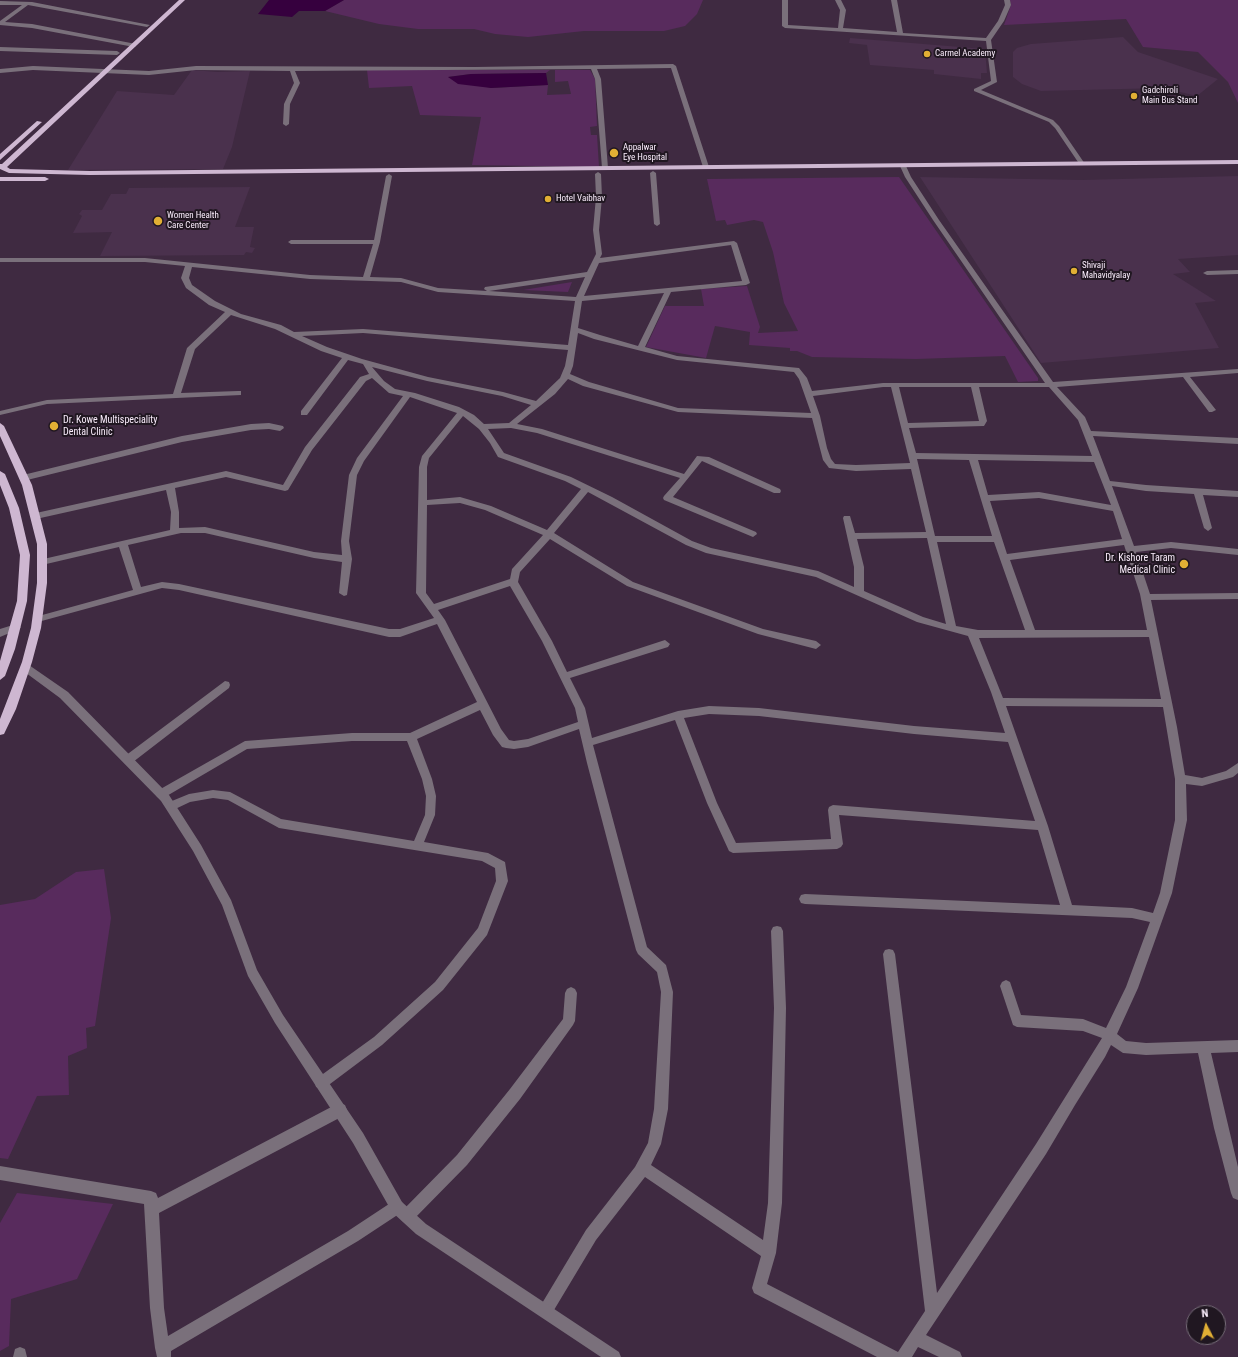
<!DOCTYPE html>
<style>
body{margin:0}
#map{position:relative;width:1238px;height:1357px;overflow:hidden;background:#3f2a41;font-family:"Roboto Condensed",sans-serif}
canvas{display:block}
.north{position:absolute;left:1186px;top:1305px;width:40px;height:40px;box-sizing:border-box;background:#201721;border:1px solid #776d79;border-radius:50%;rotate:354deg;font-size:11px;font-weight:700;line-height:16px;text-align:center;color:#faedfc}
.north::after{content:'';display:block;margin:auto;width:14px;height:18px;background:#e1af34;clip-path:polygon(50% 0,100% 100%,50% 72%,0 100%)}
</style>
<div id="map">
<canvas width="1238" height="1357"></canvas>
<div class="north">N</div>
</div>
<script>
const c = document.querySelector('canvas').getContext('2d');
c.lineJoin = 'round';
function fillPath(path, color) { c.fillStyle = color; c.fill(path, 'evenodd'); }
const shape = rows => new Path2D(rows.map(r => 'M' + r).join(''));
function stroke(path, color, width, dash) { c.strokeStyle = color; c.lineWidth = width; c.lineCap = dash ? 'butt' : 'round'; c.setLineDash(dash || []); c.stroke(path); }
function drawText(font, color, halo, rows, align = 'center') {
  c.font = font + ' "Roboto Condensed",sans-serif'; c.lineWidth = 4; c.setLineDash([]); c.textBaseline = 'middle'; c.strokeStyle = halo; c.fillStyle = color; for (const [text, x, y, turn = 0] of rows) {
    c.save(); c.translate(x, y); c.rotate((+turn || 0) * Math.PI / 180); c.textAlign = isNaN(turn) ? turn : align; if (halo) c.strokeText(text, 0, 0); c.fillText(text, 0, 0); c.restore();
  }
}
fillPath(shape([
 [1123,37,1138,52,1218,79,1197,96,1163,88,1041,91,1022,84,1013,77,1013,52,1017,48,1031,44],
 [850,38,985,49,987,73,981,73,981,79,934,74,934,70,870,65,867,45,849,43],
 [192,70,218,72,250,71,232,147,223,169,68,170,117,91,174,95],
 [1238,176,1238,255,1178,259,1190,272,1173,274,1216,301,1195,303,1219,348,1041,363,920,177,1082,180],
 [250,187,235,227,254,227,250,247,255,248,252,253,246,252,244,255,100,256,112,232,73,233,82,216,79,214,82,210,102,210,111,194,126,194,129,188]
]), '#4a314d');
fillPath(shape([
 [344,0,703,0,697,14,685,26,664,31,584,31,528,37,495,34,474,29,418,29,379,24,325,11],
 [1010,0,1238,0,1238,103,1228,82,1198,52,1143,47,1126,19,1004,25,1011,5],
 [367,70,550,70,546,73,471,74,448,77,491,88,548,85,547,95,571,94,568,81,555,82,555,70,590,70,595,79,597,126,590,127,591,135,597,135,599,167,472,165,481,117,420,115,412,86,369,88],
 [899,177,1038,378,1038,381,1018,382,1005,356,916,359,812,357,797,351,790,351,790,348,749,345,750,332,715,326,706,358,646,347,665,306,704,306,701,289,747,286,760,327,758,333,798,331,784,303,773,252,763,222,754,220,727,225,725,220,716,221,707,179],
 [572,282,568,292,523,290],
 [104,869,111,918,95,1026,86,1028,87,1048,68,1056,69,1095,37,1096,8,1159,0,1158,0,905,35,899,76,872],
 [17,1193,113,1204,77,1279,11,1299,9,1346,0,1351,0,1223]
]), '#582b5d');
fillPath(shape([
 [269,0,344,0,325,11,299,11,292,17,258,14],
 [546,73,548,85,491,88,458,84,448,77,471,74]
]), '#36003e');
fillPath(shape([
 [782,0,788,0,788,25,838,28,840,10,835,0,841,0,846,10,843,28,897,32,891,0,897,0,903,33,986,38,998,21,1005,5,1004,0,1010,0,1011,5,1004,21,991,40,997,82,981,90,1053,120,1059,126,1085,164,1080,165,1055,128,1049,122,974,91,974,89,991,81,986,41,785,28,782,26,782,0],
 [0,1,32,2,150,25,147,27,28,5,5,22,32,24,136,44,136,46,134,47,32,28,0,25,0,21,22,5,0,5,0,1],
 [0,47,117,51,120,53,117,55,0,51,0,47],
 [673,64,676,66,709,167,708,168,703,167,671,68,597,69,601,79,608,168,605,170,602,168,595,79,591,69,295,71,300,83,290,104,289,124,286,126,283,124,284,104,294,83,290,71,196,70,149,75,33,70,0,73,0,69,33,66,149,71,196,66,475,67,673,64],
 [903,164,906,166,911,177,939,220,1053,382,1238,369,1238,373,1190,377,1216,410,1212,412,1209,412,1183,377,1057,387,1085,417,1091,431,1238,438,1238,444,1093,436,1110,481,1146,485,1238,491,1238,497,1203,495,1212,528,1208,531,1204,528,1194,494,1146,491,1112,486,1134,546,1171,542,1238,549,1238,555,1171,548,1136,552,1150,594,1238,593,1238,599,1151,600,1177,727,1185,775,1202,778,1226,771,1238,763,1238,773,1233,777,1202,786,1186,784,1187,820,1172,893,1138,988,1117,1034,1126,1041,1146,1043,1238,1040,1238,1052,1211,1053,1238,1167,1238,1200,1233,1198,1231,1193,1214,1128,1198,1053,1146,1055,1123,1053,1111,1045,1105,1057,1075,1105,1046,1154,926,1335,960,1352,962,1357,939,1357,918,1347,912,1357,877,1357,754,1293,752,1288,761,1256,645,1177,596,1240,551,1315,546,1317,541,1315,539,1310,541,1305,586,1230,635,1167,648,1143,654,1109,661,992,657,972,638,954,636,950,587,763,579,729,528,747,514,749,506,748,502,747,493,735,480,710,417,739,432,779,436,796,435,815,424,842,488,853,505,862,508,881,487,935,443,990,382,1045,326,1087,321,1089,316,1087,315,1083,316,1079,374,1037,435,982,478,928,496,881,495,868,482,861,279,828,228,800,213,798,190,802,171,811,167,809,166,806,167,803,189,794,213,790,230,792,281,819,414,841,425,815,426,796,422,779,407,741,352,741,247,749,165,797,161,798,157,797,156,794,157,791,245,741,352,733,410,733,477,702,437,624,400,637,389,637,179,590,162,588,38,622,35,621,33,619,35,617,133,590,119,547,42,565,39,564,37,562,39,560,170,530,171,512,166,490,36,519,32,516,36,513,226,471,283,485,305,447,360,377,369,374,363,364,348,360,307,415,301,415,301,411,342,358,321,351,275,329,231,315,195,349,181,393,238,391,241,391,241,395,47,404,0,415,0,411,47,400,173,394,187,348,225,312,209,305,186,288,181,278,185,266,145,262,0,262,0,258,145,258,310,275,363,277,373,244,291,244,288,242,291,240,374,240,386,176,389,174,392,176,380,242,370,277,401,278,438,288,487,291,484,289,485,287,587,272,596,254,593,230,596,197,595,174,598,172,601,174,602,197,599,230,602,254,600,258,734,241,737,243,750,283,746,285,671,292,645,347,677,356,799,368,807,378,812,391,883,383,1045,383,933,220,905,177,900,166,903,164],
 [731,245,742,281,584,296,599,263,731,245],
 [192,267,310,279,401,282,438,292,575,301,568,345,363,329,294,332,281,325,241,314,215,301,192,285,189,278,192,267],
 [585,277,576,297,489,291,585,277],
 [664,293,638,346,600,335,578,328,582,301,664,293],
 [363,333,568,350,565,366,560,378,536,401,503,392,428,377,362,359,327,347,302,336,363,333],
 [578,333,594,339,677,360,794,372,799,379,811,413,678,408,589,382,570,374,573,366,578,333],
 [372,367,427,381,502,396,531,405,509,423,484,424,474,415,459,407,415,393,395,389,384,381,372,367],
 [372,378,389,393,403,396,357,458,349,475,341,541,342,555,314,552,205,527,179,528,179,512,175,488,226,477,285,491,288,490,312,450,366,381,372,378],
 [568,379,583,386,678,412,812,418,823,460,829,468,856,471,911,469,926,532,855,533,850,516,844,516,843,518,854,567,854,587,818,571,711,548,692,541,612,497,571,477,504,453,488,429,511,428,537,433,680,478,664,496,663,498,664,500,753,537,757,534,756,532,673,497,702,461,774,493,780,493,781,491,780,489,709,457,697,456,684,474,542,429,517,424,555,394,568,379],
 [883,387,891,387,910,463,856,465,835,464,831,459,827,448,820,416,813,396,883,387],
 [899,387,971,387,979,421,908,423,899,387],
 [979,387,1049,387,1078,420,1092,456,916,453,909,428,984,426,987,421,979,387],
 [410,397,457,413,422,456,419,467,416,593,434,618,400,629,389,629,179,584,162,582,141,587,128,545,181,533,205,533,314,558,342,562,339,593,344,596,347,595,352,559,349,541,357,475,364,461,410,397],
 [463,416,479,429,490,443,498,457,565,481,581,489,547,530,491,506,460,497,427,500,427,467,429,458,463,416],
 [917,459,969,460,992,536,935,536,917,459],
 [978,460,1094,462,1111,505,1039,492,988,495,978,460],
 [588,492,686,545,706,553,816,577,917,622,968,636,991,692,1005,733,914,726,759,708,709,706,678,711,592,738,585,708,570,678,668,647,670,644,665,640,567,672,552,641,518,582,520,572,550,539,627,586,758,634,816,649,821,645,816,641,763,629,633,582,554,533,588,492],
 [1039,498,1113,511,1122,539,1007,554,990,501,1039,498],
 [460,503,485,510,543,535,512,569,510,579,434,604,426,593,427,505,460,503],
 [927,538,946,624,923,617,864,591,864,567,857,539,927,538],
 [937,542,994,542,1025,630,978,630,956,626,937,542],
 [1124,545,1140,594,1147,630,1035,630,1010,560,1124,545],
 [510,586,542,641,575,708,578,722,528,739,514,741,509,740,501,729,445,620,438,610,510,586],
 [1149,637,1161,699,1003,698,979,638,1149,637],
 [1006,706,1163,707,1175,779,1175,820,1160,893,1153,913,1132,908,1072,905,1048,826,1006,706],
 [709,714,759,716,914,734,1008,742,1035,821,833,805,829,807,828,810,831,839,736,843,717,803,684,718,709,714],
 [675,720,707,803,729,851,733,853,837,849,841,847,843,844,839,815,1038,830,1060,905,805,894,801,895,799,899,801,903,805,904,1132,918,1150,922,1126,987,1106,1028,1083,1019,1021,1015,1010,982,1006,980,1002,982,1000,986,1013,1025,1017,1027,1083,1031,1102,1038,1036,1144,937,1293,895,954,893,950,889,949,885,950,883,954,925,1311,898,1352,767,1284,776,1253,782,1203,786,1008,783,931,781,927,777,926,773,927,771,931,774,1008,768,1203,763,1240,651,1165,661,1144,668,1109,673,992,666,965,647,947,593,745,675,720],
 [653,171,656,173,660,224,657,226,654,224,650,173,653,171],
 [1238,270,1238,274,1207,275,1203,273,1207,271,1238,270],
 [269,423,283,426,284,428,280,431,269,429,251,430,182,442,23,481,19,478,23,475,182,436,251,424,269,423],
 [16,624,21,627,19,629,0,637,0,629,16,624],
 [225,681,229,682,230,685,229,688,133,762,125,762,124,759,125,756,225,681],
 [571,987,575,989,577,993,575,1021,573,1025,520,1099,467,1165,412,1221,407,1223,402,1221,400,1216,402,1212,358,1241,171,1351,171,1357,157,1357,155,1348,150,1308,144,1204,0,1180,0,1166,151,1191,156,1193,158,1198,335,1105,340,1103,345,1105,347,1110,345,1115,159,1213,164,1308,168,1336,348,1231,392,1202,397,1200,402,1202,404,1207,402,1211,457,1155,510,1089,563,1019,565,993,567,989,571,987],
 [20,1347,25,1349,27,1357,13,1357,15,1349,20,1347]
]), '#7a707b');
fillPath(shape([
 [26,663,68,692,169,795,201,845,231,900,257,970,283,1015,363,1133,402,1202,426,1224,619,1352,621,1357,601,1357,416,1234,392,1212,353,1143,275,1023,248,976,222,905,193,851,161,801,60,698,22,670,21,667,26,663]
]), '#7a707b');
fillPath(shape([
 [179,0,185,0,7,167,10,169,90,171,1238,160,1238,164,90,175,9,173,0,169,0,164,2,164,179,0],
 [37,121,42,122,0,160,0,154,37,121],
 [0,177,45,177,49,179,45,181,0,181,0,177],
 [0,423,4,426,32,485,47,544,47,583,41,628,32,662,16,709,4,734,0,735,0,719,22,662,31,628,37,583,37,544,22,485,0,436,0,423],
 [0,471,5,474,19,508,30,555,27,601,15,649,5,676,0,680,0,661,17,601,20,555,9,508,0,485,0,471]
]), '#ceb7d1');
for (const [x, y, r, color] of [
 [927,54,4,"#e1af34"],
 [1134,96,4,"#e1af34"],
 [614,153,5,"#e1af34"],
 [548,199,4,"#e1af34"],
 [158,221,5,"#e1af34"],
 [1074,271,4,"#e1af34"],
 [54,426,5,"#e1af34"],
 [1184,564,5,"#e1af34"]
]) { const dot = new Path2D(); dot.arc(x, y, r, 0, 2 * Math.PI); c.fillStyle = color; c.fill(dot); stroke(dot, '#201721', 1.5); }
drawText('9px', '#faedfc', '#201721', [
 ["Carmel Academy",935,54],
 ["Gadchiroli",1142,91],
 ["Main Bus Stand",1142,101],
 ["Appalwar",623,148],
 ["Eye Hospital",623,158],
 ["Hotel Vaibhav",556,199],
 ["Women Health",167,216],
 ["Care Center",167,226],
 ["Shivaji",1082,266],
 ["Mahavidyalay",1082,276]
], 'left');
drawText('10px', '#faedfc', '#201721', [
 ["Dr. Kowe Multispeciality",63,420],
 ["Dental Clinic",63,432],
 ["Dr. Kishore Taram",1175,558,"right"],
 ["Medical Clinic",1175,570,"right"]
], 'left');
</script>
